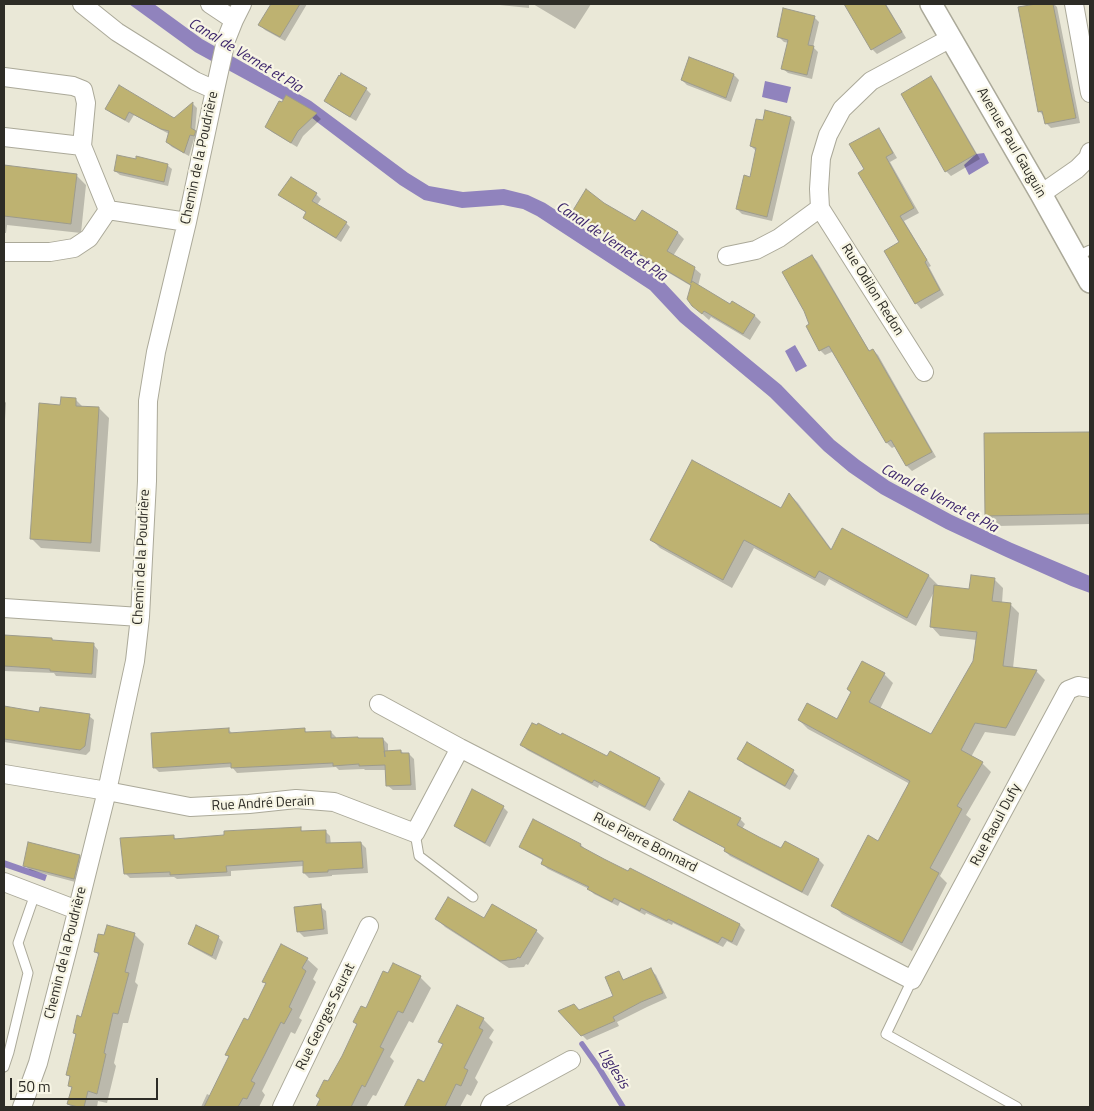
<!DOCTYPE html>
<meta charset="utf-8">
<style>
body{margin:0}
#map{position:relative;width:1094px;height:1111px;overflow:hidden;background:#eae8d7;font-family:"Titillium Web",sans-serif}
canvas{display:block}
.frame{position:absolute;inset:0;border:5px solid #2d2c26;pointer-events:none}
.scale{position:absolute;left:10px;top:1078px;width:148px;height:22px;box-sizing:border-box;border:2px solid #2d2c26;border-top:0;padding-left:6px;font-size:15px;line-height:18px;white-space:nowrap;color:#2d2c26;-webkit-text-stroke:4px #f7f5e4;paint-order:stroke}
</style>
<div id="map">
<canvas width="1094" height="1111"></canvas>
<div class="frame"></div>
<div class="scale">50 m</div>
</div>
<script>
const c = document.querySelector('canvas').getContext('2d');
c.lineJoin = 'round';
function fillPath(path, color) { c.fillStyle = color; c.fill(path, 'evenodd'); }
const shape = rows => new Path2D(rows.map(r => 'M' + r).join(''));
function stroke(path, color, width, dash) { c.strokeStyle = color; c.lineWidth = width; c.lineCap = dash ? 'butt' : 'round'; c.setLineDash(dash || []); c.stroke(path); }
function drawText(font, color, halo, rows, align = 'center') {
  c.font = font + ' "Titillium Web",sans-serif'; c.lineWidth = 4.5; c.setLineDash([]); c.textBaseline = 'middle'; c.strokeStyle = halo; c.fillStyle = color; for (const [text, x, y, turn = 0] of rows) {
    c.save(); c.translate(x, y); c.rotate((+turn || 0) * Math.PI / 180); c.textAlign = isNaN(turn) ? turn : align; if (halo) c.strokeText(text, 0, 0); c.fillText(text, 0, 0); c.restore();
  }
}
fillPath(shape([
 [129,4,154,4,202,39,311,101,408,173,429,186,463,192,504,189,528,195,545,203,660,278,691,311,781,385,834,440,859,460,889,481,952,515,1012,543,1090,576,1090,593,1071,586,1006,557,946,529,881,494,849,472,824,451,770,397,680,322,650,290,537,216,523,209,503,205,462,208,424,200,400,185,317,122,305,112,195,52],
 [765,81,791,87,787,103,762,97],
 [984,153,989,163,969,175,964,165,976,154],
 [795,345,807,366,796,372,785,351],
 [4,860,47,875,45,881,4,867]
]), '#9083bd');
fillPath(shape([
 [272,4,307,4,285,41,265,30,260,25],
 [490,4,529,4,529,8],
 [533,4,591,4,575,29],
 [846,4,886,4,906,38,877,54,872,49],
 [1043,4,1054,4,1057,7,1080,123,1051,128,1046,123,1044,116,1039,111,1019,8],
 [814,17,819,22,813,47,818,52,812,79,788,73,782,68,789,43,784,42,779,37],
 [690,59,734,75,739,80,731,102,687,85,682,80],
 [931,78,936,83,980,159,951,176,946,171],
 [120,87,175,120,193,104,197,108,195,132,199,136,199,140,194,139,189,156,172,147,167,142,169,134,134,115,129,123,111,113,107,109],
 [366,89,371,94,356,121,331,106,326,101],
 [286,97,316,114,321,119,303,136,297,147,272,132,267,127],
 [791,118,795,122,772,221,742,214,737,209,750,178,756,151,751,146,764,121],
 [878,129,883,134,897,158,890,162,919,213,904,221,931,266,929,267,944,295,921,309,916,303,900,243,866,170],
 [167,165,172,169,168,186,120,175,115,171],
 [4,167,76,175,86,185,81,233,7,225,6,233,4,233],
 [316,194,321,199,317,205,346,223,350,227,341,242,309,222,304,217,307,213,285,199,280,195],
 [603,204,636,223,678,233,684,239,673,256,694,268,701,274,698,286,730,306,732,303,755,316,761,322,750,340,711,317,709,320,700,312,691,286,598,231,580,218,573,211],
 [812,256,817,261,870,352,873,350,878,355,936,457,912,471,907,466,896,446,892,448,887,443,834,351,825,355,820,350,807,327,810,325],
 [75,399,84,408,99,408,109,418,100,552,41,548,31,538,61,406],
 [4,400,6,403,4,436],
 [1090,433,1090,524,997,526,986,515,985,434],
 [790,495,798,503,832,550,929,576,938,585,936,587,970,591,994,579,1003,588,1002,603,1010,604,1019,613,1013,668,1036,671,1045,680,1015,736,985,732,971,757,982,763,991,772,966,815,971,819,940,876,947,883,912,951,842,914,833,905,879,843,910,784,808,729,799,720,837,721,852,693,848,689,884,674,893,683,880,709,931,736,974,662,977,640,940,636,931,626,935,590,916,626,829,579,825,586,754,548,732,588,660,548,651,539,781,510],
 [4,637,52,639,54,642,93,644,98,650,96,678,56,676,54,673,4,671],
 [4,707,40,713,89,716,94,720,90,751,86,755,4,742],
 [228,729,233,734,304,730,308,733,331,732,336,737,336,739,383,739,388,744,388,752,401,751,404,754,409,754,414,759,416,790,393,790,387,785,387,770,365,770,364,769,339,770,336,767,237,773,232,767,159,772,154,767],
 [522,745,608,758,610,753,660,779,665,784,650,811,599,785,598,788,527,750],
 [739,758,793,771,798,776,790,790,744,764],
 [473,791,503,807,508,812,490,847,460,830,455,825],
 [740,819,745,824,742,829,782,850,786,843,819,860,824,865,808,896,730,856,725,851,726,849,680,825,675,820],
 [534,821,581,845,586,850,629,873,631,870,740,925,745,930,737,946,727,941,723,947,673,923,672,925,646,913,645,915,620,902,618,906,594,894,589,889,548,869,542,864,544,861,526,851,521,846],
 [300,829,303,832,325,831,330,836,331,845,361,843,366,848,368,873,332,875,332,876,309,878,304,873,304,866,231,871,231,876,177,879,174,877,130,878,125,873,173,836,177,840],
 [80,856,85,861,79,883,30,870,25,865],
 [320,906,326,911,328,934,304,937,299,932],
 [437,919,484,920,536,931,544,938,528,965,526,964,524,967,509,968,445,927],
 [134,934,144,944,135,982,138,985,128,1023,123,1023,114,1063,116,1066,107,1103,98,1101,97,1107,72,1107,68,1104,73,1089,69,1085,71,1078,67,1074,77,1036,74,1033,82,1018,99,956,95,951],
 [218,937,223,942,216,960,194,948,190,944],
 [307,959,318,969,313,979,316,982,299,1018,302,1020,295,1034,291,1032,262,1091,265,1095,259,1107,201,1107,207,1094,211,1096,230,1058,227,1055,248,1022,267,984,264,981],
 [651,970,656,975,667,998,647,1007,617,1022,619,1026,587,1040,582,1035,615,996,618,973,625,981],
 [420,977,431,988,413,1023,409,1021,390,1057,394,1061,376,1096,373,1095,366,1107,316,1107,358,1026,355,1022,367,1010],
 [483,1019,494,1030,489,1038,493,1042,475,1078,478,1082,471,1096,467,1094,460,1107,405,1107,419,1080,425,1083,444,1045,440,1041]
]), '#0003');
stroke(shape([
 [582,1044,599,1068,623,1107]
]), '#9083bd', 5.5);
const building = shape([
 [271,4,300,4,280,37,258,25,271,4],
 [844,4,885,4,902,32,871,50,844,4],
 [1036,4,1053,4,1076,118,1045,124,1042,111,1038,112,1018,7,1036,4],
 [783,8,815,16,808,45,814,46,807,75,781,69,788,40,777,37,783,8],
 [689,57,734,74,726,98,681,80,689,57],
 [341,73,367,88,350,117,324,101,339,75,340,76,341,73],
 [931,76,976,154,945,172,901,94,931,76],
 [119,85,174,118,193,102,191,128,196,131,194,136,190,135,184,153,166,142,169,131,161,129,129,112,125,120,105,109,119,85],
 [286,95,317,113,298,131,291,143,265,127,279,101,282,102,286,95],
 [765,110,791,117,767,217,736,209,744,175,750,177,756,148,750,146,756,119,763,120,765,110],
 [879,128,893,153,886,157,914,208,900,216,927,260,925,262,940,290,915,304,884,251,899,242,858,173,864,169,849,144,879,128],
 [117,155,136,159,136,156,168,164,164,182,114,171,117,155],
 [4,165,77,174,71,224,4,216,4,165],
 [291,177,317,193,312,201,347,222,336,238,303,218,306,212,278,195,291,177],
 [586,189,604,203,635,221,642,210,678,232,667,251,695,267,691,283,692,281,730,304,732,301,755,315,743,334,704,311,702,314,692,306,687,299,691,285,590,225,572,212,586,189],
 [812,255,869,351,873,349,932,452,906,466,891,440,886,443,829,346,819,351,806,326,809,324,804,311,782,272,812,255],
 [61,397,76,398,76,406,99,407,91,543,30,539,39,403,60,405,61,397],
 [1090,432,1090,514,985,516,984,433,1090,432],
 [692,460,781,508,789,493,831,550,842,528,929,575,907,618,819,571,815,578,744,540,723,580,650,540,692,460],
 [971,575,995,578,992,601,1011,603,1003,666,1037,670,1006,728,975,723,961,750,983,762,957,806,962,809,930,868,939,873,902,943,831,906,868,835,878,841,910,781,798,720,807,703,837,719,851,692,847,689,862,661,885,673,869,702,931,734,973,661,977,632,930,627,934,585,969,589,971,575],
 [4,635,52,638,52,640,94,643,92,674,50,671,50,669,4,666,4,635],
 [4,706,39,712,40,707,90,714,85,746,80,750,4,739,4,706],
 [532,723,537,725,538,723,561,735,562,733,607,756,610,751,660,778,645,807,594,780,592,783,520,745,532,723],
 [229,728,229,733,305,728,305,732,331,731,331,738,358,737,358,738,383,738,385,757,384,751,401,750,401,753,409,753,411,785,386,786,385,765,359,766,359,764,333,766,333,763,231,768,231,763,153,768,151,733,229,728],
 [747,742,794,770,785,786,737,759,747,742],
 [472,789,504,806,485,843,454,826,472,789],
 [689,791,741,818,737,825,759,837,781,848,785,841,819,859,802,892,724,851,725,848,673,820,689,791],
 [533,819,581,844,580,846,604,859,628,871,630,868,740,924,732,942,722,937,718,943,668,919,667,921,641,908,640,911,614,898,612,902,587,889,589,887,541,864,543,859,519,847,533,819],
 [301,827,301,831,326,830,326,843,361,842,363,868,328,870,328,872,303,873,303,861,226,866,227,872,170,875,170,872,124,874,120,838,174,835,174,839,224,835,224,831,301,827],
 [28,842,80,855,74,879,23,866,28,842],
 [448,897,484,918,492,904,537,930,520,958,518,957,516,959,500,961,435,919,448,897],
 [321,904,324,929,297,932,294,907,321,904],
 [107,925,135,933,125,972,129,973,118,1014,113,1013,104,1053,106,1054,97,1094,88,1091,84,1107,78,1107,67,1104,72,1087,68,1086,70,1076,66,1075,76,1034,73,1033,77,1015,81,1017,99,953,94,952,98,934,104,935,107,925],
 [196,925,219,936,212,956,188,944,196,925],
 [281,944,308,958,302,968,306,971,289,1007,292,1009,284,1024,281,1022,264,1056,251,1081,255,1083,247,1099,243,1098,238,1107,204,1107,229,1056,225,1055,244,1018,248,1020,266,983,262,982,281,944],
 [393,963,421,976,403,1013,398,1011,380,1047,384,1049,365,1087,362,1085,351,1107,316,1107,320,1099,316,1096,324,1080,328,1081,342,1056,357,1024,353,1022,361,1006,366,1008,383,971,388,973,393,963],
 [651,968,663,993,641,1002,613,1017,615,1021,581,1036,558,1011,574,1004,579,1010,613,996,605,977,619,971,623,980,651,968],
 [457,1005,484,1018,479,1028,483,1030,464,1068,468,1070,461,1086,456,1084,445,1107,404,1107,418,1079,424,1082,443,1044,438,1042,457,1005]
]);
fillPath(building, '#beb271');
stroke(building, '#9d9b8c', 1);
const service = shape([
 [1075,257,1090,250],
 [415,833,419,856,473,897],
 [912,980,886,1034,1017,1107],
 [4,1067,9,1052,28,973,18,943,35,894]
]);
const minor = shape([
 [82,4,117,32,195,81,215,90],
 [210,4,234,20],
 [1074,4,1090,93],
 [4,77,73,86,83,90,86,103,82,146,108,210],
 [4,137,82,146],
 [1041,194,1077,169,1088,158,1090,152],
 [108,210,187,222],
 [4,252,50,252,74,248,89,238,108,210],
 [727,256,756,250,779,238,820,208],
 [924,372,820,208,819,189,821,158,828,135,842,109,871,81,951,38],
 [4,608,140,617],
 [379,704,460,748,912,980,1068,690,1078,686,1090,688],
 [4,774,107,791,190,807,249,804,296,799,334,802,415,833,460,748],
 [4,882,77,910],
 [22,1107,38,1063,72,932,107,791,135,661,140,617,147,481,148,401,156,352,187,222,215,90,226,40,234,20,242,4],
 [282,1107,369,926],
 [490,1107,492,1103,571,1060]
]);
const tertiary = shape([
 [931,4,1041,194,1090,282]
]);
stroke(service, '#aba999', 11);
stroke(minor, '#aba999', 20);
stroke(tertiary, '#aba999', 24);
stroke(service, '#fff', 9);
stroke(minor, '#fff', 18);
stroke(tertiary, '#fff', 21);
drawText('14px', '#2d2c26', '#f7f5e4', [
 ["Avenue Paul Gauguin",1011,143,60],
 ["Chemin de la Poudrière",200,158,-78],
 ["Rue Odilon Redon",872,290,58],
 ["Chemin de la Poudrière",142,557,-87],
 ["Rue André Derain",263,804,-3],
 ["Rue Raoul Dufy",996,825,-62],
 ["Rue Pierre Bonnard",645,843,27],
 ["Chemin de la Poudrière",66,953,-76],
 ["Rue Georges Seurat",326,1017,-64]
]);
drawText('italic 15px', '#3d266c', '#f7f5e4', [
 ["Canal de Vernet et Pia",245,56,31],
 ["Canal de Vernet et Pia",611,242,34],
 ["Canal de Vernet et Pia",939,499,28],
 ["L'Iglesis",613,1069,57]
]);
</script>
